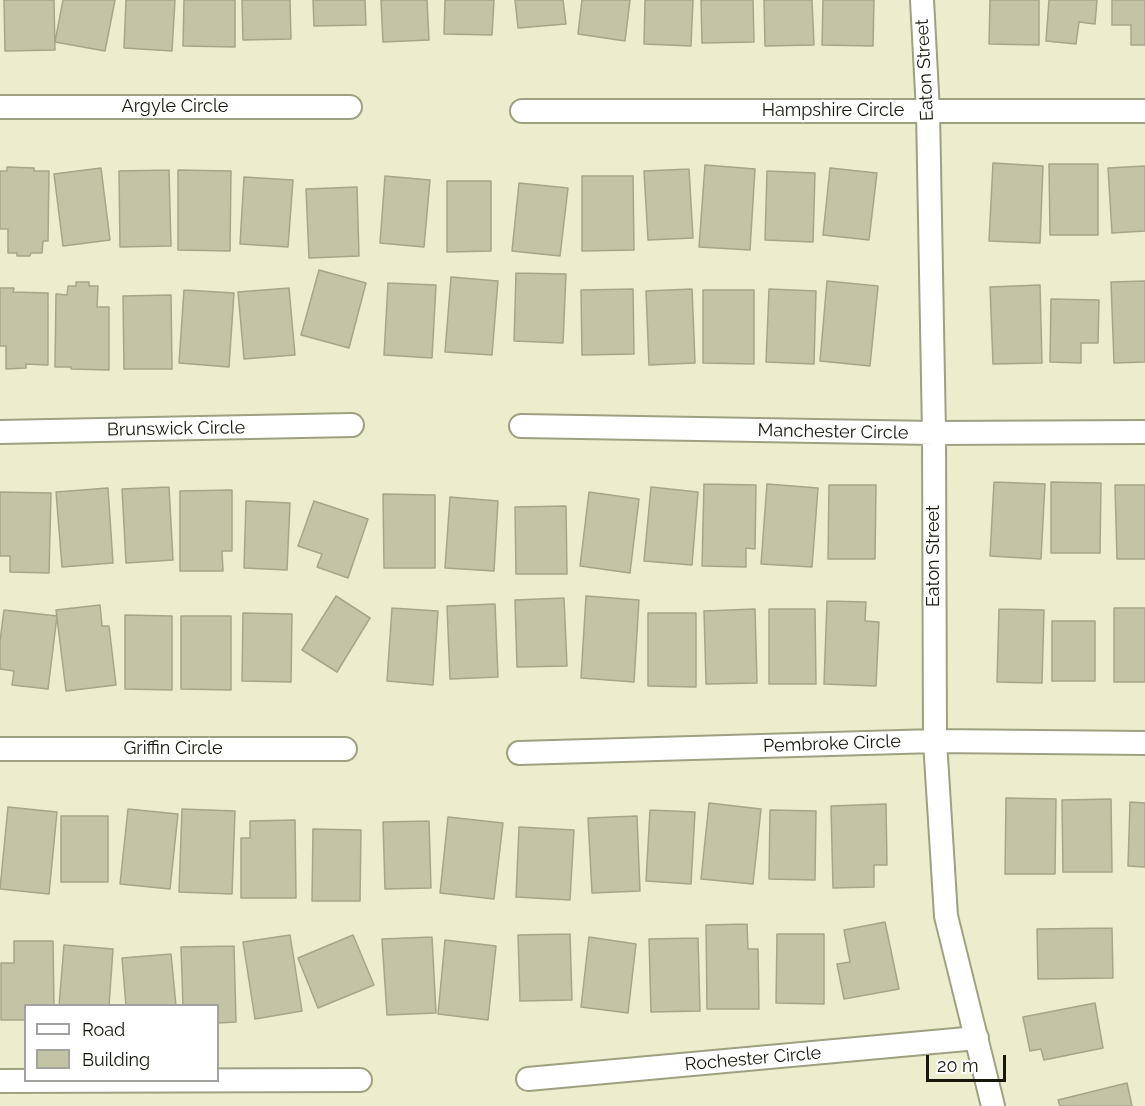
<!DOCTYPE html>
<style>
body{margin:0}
#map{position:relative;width:1145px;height:1106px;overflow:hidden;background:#ebedcd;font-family:Raleway,sans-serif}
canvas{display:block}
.legend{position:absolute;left:24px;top:1004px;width:195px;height:78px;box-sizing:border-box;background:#fff;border:2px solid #a2a29e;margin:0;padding:8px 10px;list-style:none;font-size:18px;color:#17170c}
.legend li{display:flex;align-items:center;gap:12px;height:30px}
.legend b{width:30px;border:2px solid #a2a29e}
.scale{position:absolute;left:926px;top:1055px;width:80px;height:27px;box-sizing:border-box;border:3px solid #17170c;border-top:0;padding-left:8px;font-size:18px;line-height:21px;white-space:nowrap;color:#17170c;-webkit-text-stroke:4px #fff;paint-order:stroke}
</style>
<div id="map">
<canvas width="1145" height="1106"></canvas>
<ul class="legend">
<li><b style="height:8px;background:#fff"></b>Road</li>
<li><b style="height:16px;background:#c2c4a5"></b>Building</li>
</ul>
<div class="scale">20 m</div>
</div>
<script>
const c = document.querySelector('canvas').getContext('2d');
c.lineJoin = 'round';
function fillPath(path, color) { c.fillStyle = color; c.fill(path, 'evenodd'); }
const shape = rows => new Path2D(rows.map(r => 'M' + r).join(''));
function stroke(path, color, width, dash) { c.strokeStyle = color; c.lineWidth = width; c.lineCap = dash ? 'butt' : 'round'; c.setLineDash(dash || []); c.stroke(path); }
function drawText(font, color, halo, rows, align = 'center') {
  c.font = font + ' Raleway,sans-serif'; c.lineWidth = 4.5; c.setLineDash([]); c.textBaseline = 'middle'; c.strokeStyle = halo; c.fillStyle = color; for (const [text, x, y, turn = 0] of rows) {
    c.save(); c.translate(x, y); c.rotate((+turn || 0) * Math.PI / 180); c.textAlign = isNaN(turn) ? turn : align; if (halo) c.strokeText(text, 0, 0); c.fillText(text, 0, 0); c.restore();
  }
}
const building = shape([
 [4,0,54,0,55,50,5,51,4,0],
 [63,0,115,0,105,51,55,42,63,0],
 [126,0,175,0,172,51,124,48,126,0],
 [184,0,235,0,235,47,183,46,184,0],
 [242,0,290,0,291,39,243,40,242,0],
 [313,0,365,0,366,25,314,26,313,0],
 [381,0,427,0,429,40,383,42,381,0],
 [445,0,494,0,492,35,444,34,445,0],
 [515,0,563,0,566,24,518,28,515,0],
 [582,0,630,0,625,41,578,34,582,0],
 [645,0,693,0,691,46,644,44,645,0],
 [701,0,753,0,754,42,702,43,701,0],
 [764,0,812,0,814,45,765,46,764,0],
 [823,0,874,0,873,46,822,45,823,0],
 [990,0,1039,0,1039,45,989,44,990,0],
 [1049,0,1097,0,1095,24,1079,22,1076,44,1046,41,1049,0],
 [1112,0,1145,0,1145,45,1131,45,1131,25,1112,25,1112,0],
 [993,163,1043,166,1040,243,989,241,993,163],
 [1049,164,1098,164,1098,235,1050,235,1049,164],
 [705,165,755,169,750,250,699,247,705,165],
 [1145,166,1145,231,1112,233,1108,168,1145,166],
 [7,167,34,168,34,171,49,171,48,241,43,241,42,253,31,253,30,256,17,256,17,253,8,253,8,229,0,229,0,171,7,171,7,167],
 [101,168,110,240,63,246,54,174,101,168],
 [830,168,877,173,869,240,823,235,830,168],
 [689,169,693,238,648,240,644,171,689,169],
 [169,170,171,246,120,247,119,171,169,170],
 [178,170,231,171,230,251,178,250,178,170],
 [767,171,815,173,813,242,765,240,767,171],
 [385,176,430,180,424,247,380,243,385,176],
 [582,176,633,176,634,250,582,251,582,176],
 [244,177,293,180,288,247,240,244,244,177],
 [447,181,491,181,491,251,447,252,447,181],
 [519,183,568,188,560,256,512,251,519,183],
 [357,187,359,256,309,258,306,189,357,187],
 [319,270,366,283,349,348,301,335,319,270],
 [516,273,566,274,563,343,514,341,516,273],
 [451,277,498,281,492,355,445,352,451,277],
 [827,281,878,286,870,366,820,361,827,281],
 [1145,281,1145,362,1114,363,1111,282,1145,281],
 [76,282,89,282,89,286,98,286,97,307,109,307,109,370,71,369,71,367,55,367,56,294,67,295,68,286,76,286,76,282],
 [388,283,436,285,432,358,384,355,388,283],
 [1040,285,1042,363,993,364,990,287,1040,285],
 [0,288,14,288,13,292,48,293,48,365,26,364,26,368,6,369,6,346,0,346,0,288],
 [289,288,295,355,244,359,238,292,289,288],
 [633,289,634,354,582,355,581,290,633,289],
 [692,289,695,363,649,365,646,291,692,289],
 [769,289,816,291,814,364,766,362,769,289],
 [184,290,234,293,229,367,179,363,184,290],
 [703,290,754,290,754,364,703,363,703,290],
 [171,295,172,369,124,369,123,296,171,295],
 [1051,299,1099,300,1098,343,1081,343,1081,363,1050,362,1051,299],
 [994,482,1045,484,1041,559,990,556,994,482],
 [1051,482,1101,483,1100,553,1051,553,1051,482],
 [704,484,756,485,755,549,746,548,746,567,702,566,704,484],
 [767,484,818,488,812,567,761,564,767,484],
 [829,485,876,485,875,559,828,559,829,485],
 [1115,485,1145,485,1145,559,1117,559,1115,485],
 [169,487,173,560,126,563,122,489,169,487],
 [651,487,698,492,692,565,644,561,651,487],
 [108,488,113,563,62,567,56,492,108,488],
 [232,490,232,551,222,551,223,571,180,571,180,491,232,490],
 [0,492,51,493,49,573,10,572,10,556,0,556,0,492],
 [589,492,639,499,630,573,580,566,589,492],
 [383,494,435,495,435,568,384,568,383,494],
 [450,497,498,501,494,571,445,568,450,497],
 [246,501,290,503,287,570,244,568,246,501],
 [314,501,368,519,348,578,317,567,322,554,298,546,314,501],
 [566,506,567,574,516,574,515,507,566,506],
 [336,596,370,618,337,672,302,650,336,596],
 [586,596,639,600,634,682,581,678,586,596],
 [564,598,567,666,517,667,515,600,564,598],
 [827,601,866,602,865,621,879,622,876,686,824,684,827,601],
 [495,604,498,677,450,679,447,606,495,604],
 [100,605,102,626,109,626,116,685,66,691,56,610,100,605],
 [392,608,438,611,433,685,387,681,392,608],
 [1114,608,1145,608,1145,682,1114,682,1114,608],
 [755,609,757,683,706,684,704,611,755,609],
 [769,609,815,609,816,684,769,684,769,609],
 [999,609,1044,610,1042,683,997,682,999,609],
 [4,610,57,616,48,689,12,685,14,671,0,669,0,641,4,610],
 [243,613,292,614,291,682,242,681,243,613],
 [648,613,696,613,696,687,648,686,648,613],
 [125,615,172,616,172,690,125,689,125,615],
 [181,616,231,616,231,690,181,689,181,616],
 [1052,621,1095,621,1095,681,1052,681,1052,621],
 [1006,798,1056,799,1055,874,1005,874,1006,798],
 [1111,799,1112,872,1063,872,1062,800,1111,799],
 [1130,802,1145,803,1145,867,1128,866,1130,802],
 [709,803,761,809,753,884,701,879,709,803],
 [886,804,887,865,874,865,874,887,833,888,831,806,886,804],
 [8,807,57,812,49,894,0,889,8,807],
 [128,809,178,814,170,889,120,884,128,809],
 [182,809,235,811,232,894,179,892,182,809],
 [650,810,695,812,691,884,646,881,650,810],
 [770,810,816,811,815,880,769,879,770,810],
 [61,816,108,816,108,882,61,882,61,816],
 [637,816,640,891,592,893,588,818,637,816],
 [448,817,503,823,494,899,440,893,448,817],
 [295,820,296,898,241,898,241,838,250,838,250,821,295,820],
 [429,821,431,888,385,889,383,822,429,821],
 [519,827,574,830,570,900,516,897,519,827],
 [313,829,361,830,360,901,312,901,313,829],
 [885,922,899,989,844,999,837,964,850,962,844,930,885,922],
 [747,924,748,949,758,949,759,1009,707,1009,706,925,747,924],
 [1112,928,1113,978,1038,979,1037,929,1112,928],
 [570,934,572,1000,520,1001,518,935,570,934],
 [777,934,824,934,824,1004,776,1003,777,934],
 [290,935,302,1011,255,1019,243,942,290,935],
 [353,935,374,985,318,1008,298,958,353,935],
 [432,937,436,1013,387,1015,382,939,432,937],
 [589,937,636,944,628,1013,581,1007,589,937],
 [698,938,700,1011,651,1012,649,939,698,938],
 [445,940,496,946,488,1020,438,1014,445,940],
 [14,941,53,941,54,1006,26,1006,26,1020,1,1020,1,963,14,963,14,941],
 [64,945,113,949,109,1006,59,1006,64,945],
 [234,946,236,1022,218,1023,218,1006,183,1006,181,947,234,946],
 [171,954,176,1006,126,1006,122,958,171,954],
 [1095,1003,1103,1048,1044,1060,1041,1049,1030,1051,1023,1017,1095,1003],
 [1127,1083,1132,1106,1060,1106,1058,1100,1127,1083]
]);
fillPath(building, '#c2c4a5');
stroke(building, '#a5a688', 1.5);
const street = shape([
 [922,0,928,111,934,433,935,741,946,916,993,1106],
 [0,107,350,107],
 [522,111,1145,111],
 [521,426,934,433,1145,432],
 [0,432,352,425],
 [0,749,345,749],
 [519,753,935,741,1145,743],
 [528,1079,977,1038],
 [0,1081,360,1080]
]);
stroke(street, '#9ea082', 26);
stroke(street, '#fff', 22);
drawText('18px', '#17170c', '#fff', [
 ["Eaton Street",925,70,-93],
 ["Argyle Circle",175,107],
 ["Hampshire Circle",833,111],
 ["Brunswick Circle",176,429,-1],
 ["Manchester Circle",833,432,1],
 ["Eaton Street",934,556,-90],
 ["Pembroke Circle",832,744,-2],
 ["Griffin Circle",173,749],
 ["Rochester Circle",753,1059,-5]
]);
</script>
